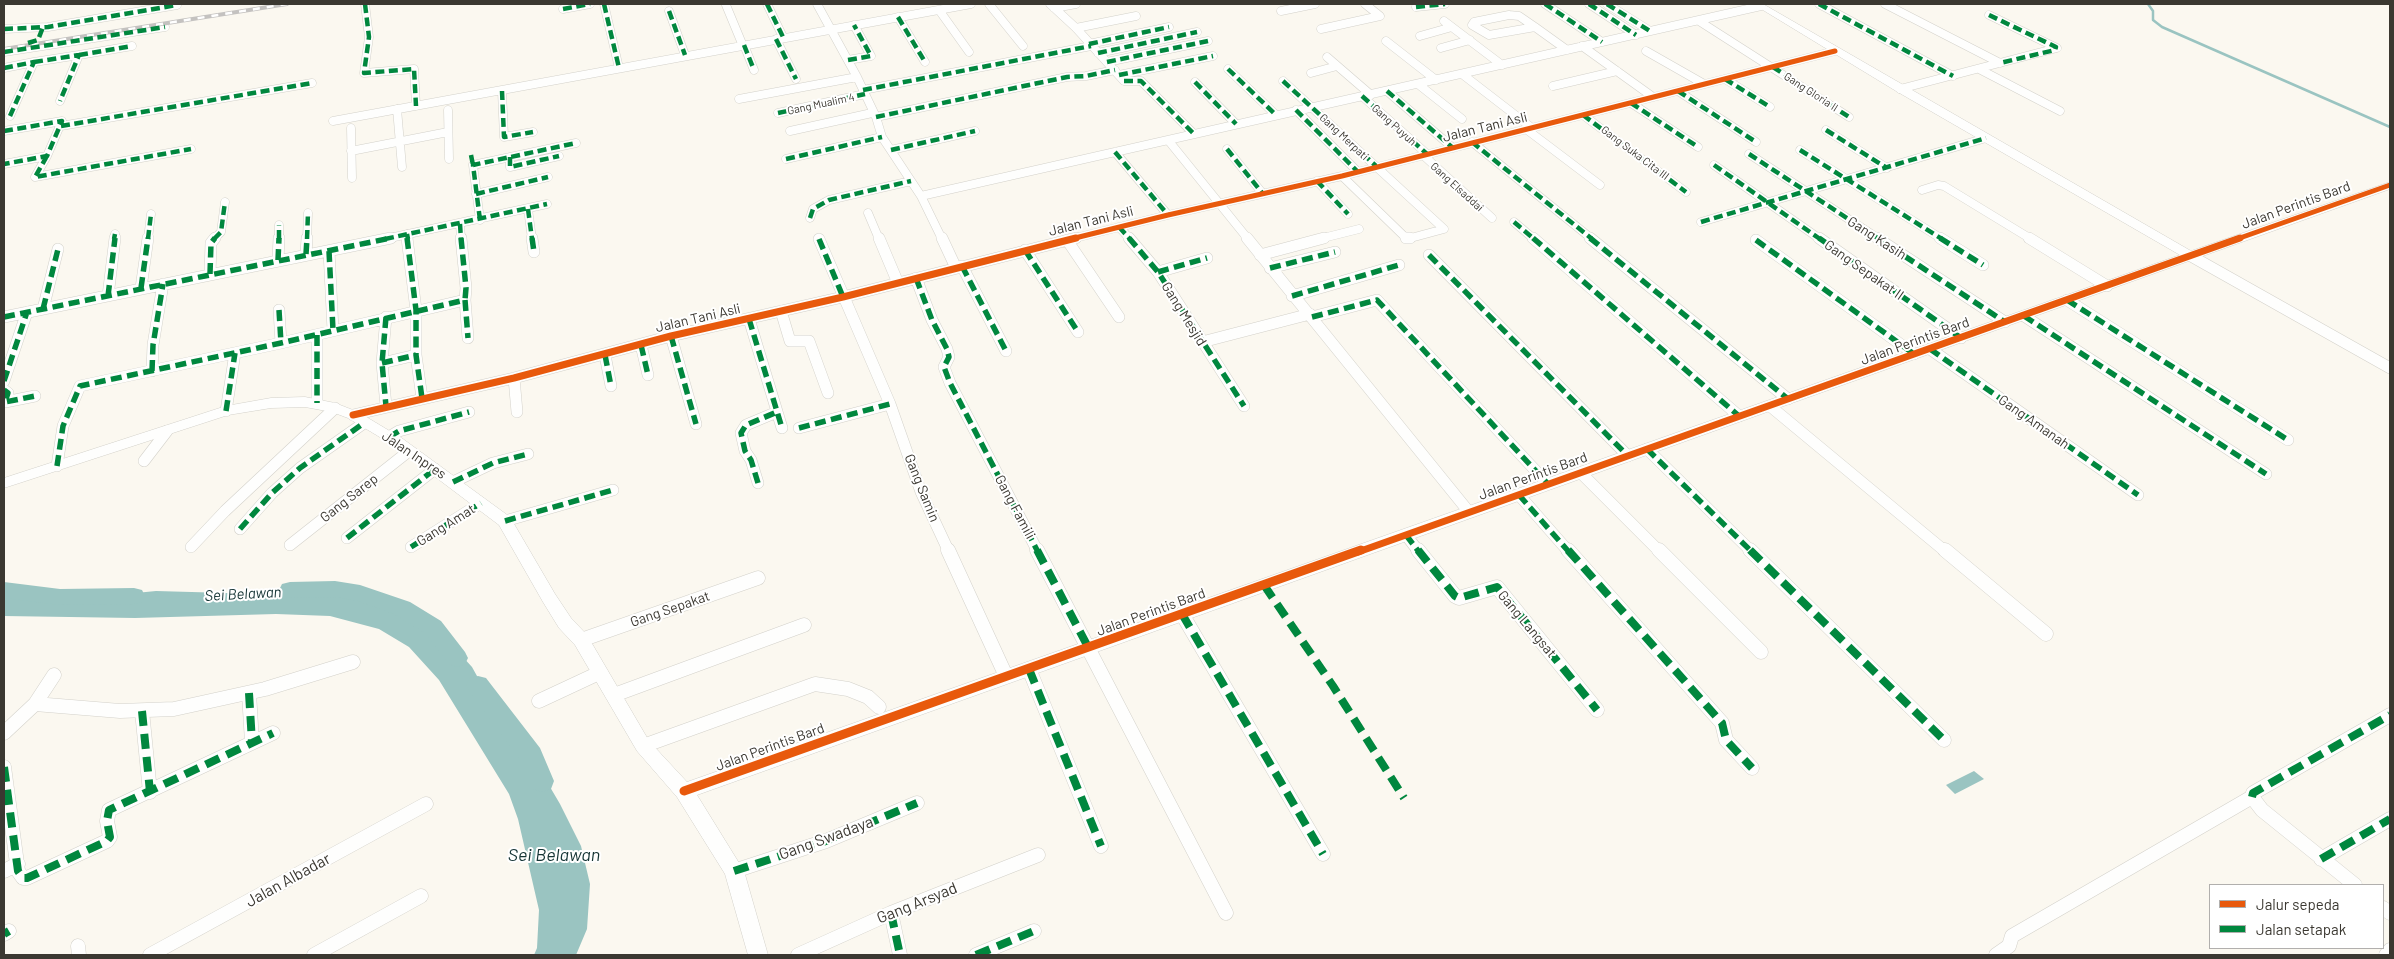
<!DOCTYPE html>
<style>
body{margin:0}
#map{position:relative;width:2394px;height:959px;overflow:hidden;background:#fbf8f0;font-family:Barlow,sans-serif}
canvas{display:block}
.frame{position:absolute;inset:0;border:5px solid #3b3831;pointer-events:none}
.legend{position:absolute;left:2209px;top:884px;width:175px;height:65px;box-sizing:border-box;background:#fff;border:1px solid #b1afad;margin:0;padding:6px 9px;list-style:none;font-size:15px;color:#3b3831}
.legend li{display:flex;align-items:center;gap:10px;height:25px}
.legend b{width:25px;border:1px solid #b1afad}
</style>
<div id="map">
<canvas width="2394" height="959"></canvas>
<div class="frame"></div>
<ul class="legend">
<li><b style="height:6px;background:#e8590c"></b>Jalur sepeda</li>
<li><b style="height:6px;background:#00873e"></b>Jalan setapak</li>
</ul>
</div>
<script>
const c = document.querySelector('canvas').getContext('2d');
c.lineJoin = 'round';
function fillPath(path, color) { c.fillStyle = color; c.fill(path, 'evenodd'); }
const shape = rows => new Path2D(rows.map(r => 'M' + r).join(''));
function stroke(path, color, width, dash) { c.strokeStyle = color; c.lineWidth = width; c.lineCap = dash ? 'butt' : 'round'; c.setLineDash(dash || []); c.stroke(path); }
function drawText(font, color, halo, rows, align = 'center') {
  c.font = font + ' Barlow,sans-serif'; c.lineWidth = 4; c.setLineDash([]); c.textBaseline = 'middle'; c.strokeStyle = halo; c.fillStyle = color; for (const [text, x, y, turn = 0] of rows) {
    c.save(); c.translate(x, y); c.rotate((+turn || 0) * Math.PI / 180); c.textAlign = isNaN(turn) ? turn : align; if (halo) c.strokeText(text, 0, 0); c.fillText(text, 0, 0); c.restore();
  }
}
fillPath(shape([
 [4,584,51,593,95,597,156,591,227,593,305,587,366,596,395,605,451,644,472,667,497,712,533,758,560,804,581,846,590,884,587,929,576,955,534,955,537,948,539,910,518,819,509,794,439,680,409,647,379,629,330,616,276,614,135,618,4,616],
 [1974,771,1984,779,1955,794,1946,785]
]), '#9ac4c1');
stroke(shape([
 [2148,4,2153,11,2153,20,2162,27,2390,127]
]), '#9ac4c1', 2.5);
fillPath(shape([
 [335,581,360,585,410,602,441,621,465,652,468,658,465,664,457,667,449,664,425,633,394,614,358,601,335,597,290,598,282,596,279,590,282,584,290,582,335,581],
 [4,582,60,589,134,588,142,590,145,596,142,602,134,604,60,605,4,598,4,582],
 [478,676,486,678,540,748,554,781,551,789,542,792,533,789,521,761,470,692,466,685,470,678,478,676]
]), '#9ac4c1');
const streetFar2 = shape([
 [365,4,369,37,364,73,414,69,416,106],
 [604,4,619,68],
 [767,4,783,37],
 [817,4,857,77,876,117,882,137,921,196],
 [989,4,1023,46],
 [1050,4,1076,28,1124,81,1141,81,1194,134],
 [1545,4,1602,42],
 [1589,4,1636,35],
 [1607,4,1650,31],
 [1819,4,1953,76],
 [1885,4,2000,63],
 [726,5,743,46],
 [1416,7,1445,4],
 [1054,8,1076,4],
 [563,9,590,4],
 [939,10,969,52],
 [669,11,685,55],
 [1281,11,1315,4],
 [1509,15,1519,16,1535,27,1489,35,1472,25,1474,22,1509,15],
 [898,17,925,62],
 [1444,21,1502,65],
 [1699,21,1849,117],
 [1535,27,1567,50],
 [1076,28,1136,16],
 [4,29,48,27,177,5],
 [1321,29,1380,16,1365,4],
 [1420,36,1452,27],
 [776,39,796,79],
 [1386,41,1436,80],
 [1089,44,1169,27],
 [744,45,754,70],
 [1582,46,1653,97],
 [1441,48,1470,40],
 [1646,51,1704,84],
 [4,52,165,27],
 [1098,53,1197,32],
 [79,55,132,46],
 [1327,57,1371,95],
 [848,60,871,56,854,25],
 [34,62,79,55,60,101],
 [1107,62,1208,41],
 [4,68,34,62,10,116],
 [1228,69,1276,115],
 [1979,69,2060,111],
 [1311,73,1337,66],
 [1462,74,1532,128],
 [1119,75,1213,56],
 [1725,79,1770,107],
 [1283,81,1444,229,1407,239,1342,176],
 [1195,82,1236,124],
 [1418,84,1462,119],
 [1553,86,1617,71],
 [1900,89,2057,48,1989,15],
 [863,90,1091,46],
 [502,91,504,137,533,132],
 [1387,91,1453,148],
 [1678,91,1756,142],
 [1362,96,1427,154],
 [739,99,857,77],
 [1631,103,1698,147],
 [397,109,402,167],
 [448,110,449,159],
 [1296,110,1358,172],
 [778,113,865,94],
 [1583,115,1686,192],
 [876,117,1067,77,1086,76,1115,70],
 [333,121,971,4],
 [61,126,312,83],
 [351,128,352,178],
 [1526,129,1600,185],
 [1826,130,1887,168],
 [4,131,62,121,47,156,4,164],
 [790,131,872,113],
 [1472,142,1592,239],
 [1227,149,1263,194],
 [891,150,975,131],
 [1800,150,1942,239],
 [351,151,448,132],
 [1115,152,1168,215],
 [1749,154,1879,239],
 [1423,155,1492,218],
 [47,156,35,177,191,149],
 [510,157,510,167,559,156],
 [786,159,882,137],
 [1714,165,1820,239],
 [1317,181,1348,214],
 [1922,190,1938,185,1944,186,2031,239],
 [476,194,548,177],
 [528,209,532,239],
 [868,213,879,239],
 [810,218,813,209,829,200,911,181],
 [480,220,473,165,576,143],
 [1514,222,1534,239],
 [1701,222,1986,138],
 [460,224,461,239],
 [1119,227,1130,239],
 [407,234,408,239],
 [114,239,115,234],
 [148,239,151,214],
 [214,239,221,232,225,202],
 [279,239,279,225],
 [307,239,308,213],
 [385,239,547,204],
 [942,239,921,196,1168,140],
 [1071,239,1168,215,1342,176,1835,51],
 [1248,239,1168,140,1761,6],
 [1319,239,1359,229]
]);
const streetFar1 = shape([
 [407,238,416,310,416,355,422,398],
 [461,238,466,288,465,300],
 [532,238,534,252],
 [879,238,898,283],
 [942,238,956,268],
 [1129,238,1158,272,1244,406],
 [1247,238,1469,512],
 [1406,238,1410,238],
 [1533,238,1739,416],
 [1590,238,1788,399],
 [1819,238,1961,338],
 [1877,238,2005,322],
 [1940,238,1983,265],
 [2029,238,2107,286],
 [819,239,890,404,921,492,949,552],
 [1067,240,1119,317],
 [1756,240,1914,354],
 [1025,250,1078,332],
 [329,251,333,330],
 [306,254,307,238],
 [1260,255,1324,238],
 [1429,255,1628,456],
 [2191,256,2390,368],
 [278,260,279,238],
 [962,266,1006,351],
 [1270,268,1335,252],
 [1158,272,1207,258],
 [210,274,211,243,215,238],
 [916,278,932,320,947,349,949,357,944,367,950,383,1038,552],
 [141,288,148,238],
 [108,296,115,238],
 [1292,296,1399,265],
 [2067,300,2288,440],
 [43,309,58,249],
 [279,310,281,343],
 [781,311,790,341,809,341,828,393],
 [2024,316,2266,474],
 [4,317,391,238],
 [386,317,382,363,386,406],
 [1312,317,1377,300,1548,484],
 [749,319,782,428],
 [317,335,317,403],
 [671,336,696,424],
 [1202,342,1310,314],
 [641,345,648,375],
 [1930,349,2138,495],
 [605,355,611,386],
 [382,363,416,355],
 [152,371,153,345,163,284],
 [514,378,517,412],
 [4,381,27,312],
 [4,390,8,393,5,402,35,396],
 [1770,406,1946,552],
 [226,411,235,353],
 [353,415,514,378,671,336,843,297,1076,238],
 [799,428,890,404],
 [389,437,399,431,469,412],
 [1647,449,1752,552],
 [144,461,167,431],
 [57,466,63,426,80,386,281,343,465,300,468,338],
 [1581,473,1660,552],
 [453,482,493,463,528,454],
 [758,483,751,460,745,451,741,433,746,425,777,412],
 [1519,495,1569,552],
 [505,521,613,490],
 [240,529,272,493,300,468,364,423],
 [1406,535,1419,552],
 [347,538,435,469],
 [290,545,409,451],
 [191,547,225,511,335,408],
 [411,547,481,503]
]);
const street = shape([
 [948,550,1006,676],
 [1037,550,1226,913],
 [1418,550,1455,596,1459,598,1497,587,1597,710],
 [1568,550,1722,723,1726,740,1752,768],
 [1659,550,1761,652],
 [1750,550,1944,740],
 [1945,550,2046,634],
 [1182,614,1323,854],
 [581,640,758,578],
 [1029,669,1101,846],
 [249,693,252,742],
 [614,695,804,625],
 [539,701,599,673],
 [35,704,120,711,174,709,265,689,353,662],
 [142,711,150,792],
 [4,733,35,704,54,675],
 [643,746,815,684,848,689,868,697,879,707],
 [4,767,18,871,23,878,27,878,107,841,110,837,107,821,109,810,273,733],
 [2252,797,2262,810,2355,885],
 [2321,859,2390,819],
 [4,871,18,864],
 [734,871,826,841,917,803],
 [2383,908,2390,913],
 [891,913,900,955],
 [4,934,9,931],
 [78,946,79,955],
 [150,955,426,804],
 [314,955,421,896],
 [798,955,891,913,1038,855],
 [976,955,1034,931],
 [1996,955,2009,946,2012,936,2252,797,2253,793,2390,715],
 [2386,955,2390,950]
]);
const secondary = shape([
 [1753,4,1763,4,2191,251,2390,182,2390,189,697,795,744,871,768,955,748,955,725,874,677,797,637,751,575,645,559,628,543,602,499,525,393,445,348,418,332,412,305,407,271,408,228,415,4,488,4,478,226,406,271,398,305,397,335,403,358,412,403,439,510,517,555,594,571,618,587,635,649,741,687,782,2180,255,1896,91,1753,4]
]);
stroke(streetFar2, '#d3d1ca', 9);
stroke(streetFar1, '#d3d1ca', 12);
stroke(street, '#d3d1ca', 15);
stroke(secondary, '#d3d1ca', 1);
stroke(streetFar2, '#fefefd', 8);
stroke(streetFar1, '#fefefd', 11);
stroke(street, '#fefefd', 14);
fillPath(secondary, '#fefefd');
const rail = shape([
 [4,49,287,4]
]);
stroke(rail, '#c4c2c0', 4);
stroke(rail, '#fff', 2.5, [7]);
stroke(shape([
 [365,4,369,37,364,73,414,69,416,106],
 [604,4,619,68],
 [767,4,783,37],
 [1545,4,1602,42],
 [1589,4,1636,35],
 [1607,4,1650,31],
 [1819,4,1953,76],
 [1416,7,1445,4],
 [563,9,590,4],
 [669,11,685,55],
 [1989,15,2056,47,2055,50,2000,63],
 [898,17,925,62],
 [4,29,48,27,177,5],
 [776,39,796,79],
 [28,43,38,40,43,27],
 [1089,44,1169,27],
 [744,45,754,70],
 [4,52,165,27],
 [1098,53,1197,32],
 [79,55,132,46],
 [848,60,871,56,854,25],
 [34,62,79,55,60,101],
 [1107,62,1208,41],
 [1773,67,1849,117],
 [4,68,34,62,10,116],
 [1228,69,1276,115],
 [1119,75,1213,56],
 [1725,79,1770,107],
 [1124,81,1141,81,1194,134],
 [1283,81,1376,166],
 [1195,82,1236,124],
 [863,90,1091,46],
 [502,91,504,137,533,132],
 [1387,91,1453,148],
 [1678,91,1756,142],
 [1362,96,1427,154],
 [1631,103,1698,147],
 [1296,110,1358,172],
 [778,113,865,94],
 [1583,115,1686,192],
 [876,117,1067,77,1086,76,1115,70],
 [61,126,312,83],
 [1826,130,1887,168],
 [4,131,62,121,47,156,4,164],
 [1472,142,1592,239],
 [1227,149,1263,194],
 [891,150,975,131],
 [1800,150,1942,239],
 [1115,152,1168,215],
 [1749,154,1879,239],
 [471,155,473,165],
 [47,156,35,177,191,149],
 [510,157,510,167,559,156],
 [786,159,882,137],
 [1714,165,1820,239],
 [1317,181,1348,214],
 [476,194,548,177],
 [528,209,532,239],
 [810,218,813,209,829,200,911,181],
 [480,220,473,165,576,143],
 [1514,222,1534,239],
 [1701,222,1986,138],
 [460,224,461,239],
 [1119,227,1130,239],
 [407,234,408,239],
 [114,239,115,234],
 [148,239,151,214],
 [214,239,221,232,225,202],
 [279,239,279,225],
 [307,239,308,213],
 [385,239,547,204]
]), '#00873e', 4.5, [9, 4.5]);
stroke(shape([
 [407,238,416,310,416,355,422,398],
 [461,238,466,288,465,300],
 [532,238,534,252],
 [1129,238,1158,272,1244,406],
 [1533,238,1739,416],
 [1590,238,1788,399],
 [1819,238,1961,338],
 [1877,238,2005,322],
 [1940,238,1983,265],
 [819,239,843,297],
 [1756,240,1914,354],
 [1025,250,1078,332],
 [329,251,333,330],
 [306,254,307,238],
 [1429,255,1628,456],
 [278,260,279,238],
 [962,266,1006,351],
 [1270,268,1335,252],
 [1158,272,1207,258],
 [210,274,211,243,215,238],
 [916,278,932,320,947,349,949,357,944,367,950,383,1038,552],
 [141,288,148,238],
 [108,296,115,238],
 [1292,296,1399,265],
 [2067,300,2288,440],
 [43,309,58,249],
 [279,310,281,343],
 [2024,316,2266,474],
 [4,317,391,238],
 [386,317,382,363,386,406],
 [1312,317,1377,300,1548,484],
 [749,319,782,428],
 [317,335,317,403],
 [671,336,696,424],
 [641,345,648,375],
 [1930,349,2138,495],
 [605,355,611,386],
 [382,363,416,355],
 [152,371,153,345,163,284],
 [4,381,27,312],
 [4,390,8,393,5,402,35,396],
 [226,411,235,353],
 [799,428,890,404],
 [389,437,399,431,469,412],
 [1647,449,1752,552],
 [57,466,63,426,80,386,281,343,465,300,468,338],
 [453,482,493,463,528,454],
 [758,483,751,460,745,451,741,433,746,425,777,412],
 [1519,495,1569,552],
 [505,521,613,490],
 [240,529,272,493,300,468,364,423],
 [1406,535,1419,552],
 [347,538,435,469],
 [411,547,481,503]
]), '#00873e', 5.5, [11, 5.5]);
stroke(shape([
 [1037,550,1088,647],
 [1418,550,1455,596,1459,598,1497,587,1597,710],
 [1568,550,1722,723,1726,740,1752,768],
 [1750,550,1944,740],
 [1264,585,1333,686,1404,798],
 [1182,614,1323,854],
 [1029,669,1101,846],
 [249,693,252,742],
 [142,711,150,792],
 [4,767,18,871,23,878,27,878,107,841,110,837,107,821,109,810,273,733],
 [2252,797,2253,793,2390,715],
 [2321,859,2390,819],
 [734,871,826,841,917,803],
 [891,913,900,955],
 [4,934,9,931],
 [976,955,1034,931]
]), '#00873e', 8, [15, 8]);
stroke(shape([
 [1071,239,1168,215,1342,176,1835,51],
 [2237,239,2390,185]
]), '#e8590c', 5);
stroke(shape([
 [353,415,514,378,671,336,843,297,1076,238],
 [1358,552,2240,238]
]), '#e8590c', 7);
stroke(shape([
 [684,791,1361,550]
]), '#e8590c', 9);
drawText('11px', '#3b3831', '#fff', [
 ["Gang Gloria II",1811,92,33],
 ["Gang Mualim 4",821,104,-12],
 ["Gang Puyuh",1394,125,42],
 ["Gang Merpati",1344,137,43],
 ["Gang Suka Cita III",1635,153,37],
 ["Gang Elsaddai",1457,187,42]
]);
drawText('14px', '#3b3831', '#fff', [
 ["Jalan Tani Asli",1485,127,-14],
 ["Jalan Perintis Bard",2296,205,-20],
 ["Jalan Tani Asli",1091,221,-14],
 ["Gang Kasih",1877,238,33],
 ["Gang Sepakat II",1864,270,35],
 ["Gang Mesjid",1184,314,58],
 ["Jalan Tani Asli",698,318,-13],
 ["Jalan Perintis Bard",1915,341,-20],
 ["Gang Amanah",2034,422,35],
 ["Jalan Inpres",414,455,34],
 ["Jalan Perintis Bard",1533,476,-20],
 ["Gang Samin",922,488,68],
 ["Gang Sarep",349,498,-38],
 ["Gang Famili",1015,507,62],
 ["Gang Amat",446,525,-32],
 ["Gang Sepakat",670,609,-19],
 ["Jalan Perintis Bard",1151,612,-20],
 ["Gang Langsat",1527,624,50],
 ["Jalan Perintis Bard",770,747,-20]
]);
drawText('italic 15px', '#153435', '#fff', [
 ["Sei Belawan",243,594,-3]
]);
drawText('16px', '#3b3831', '#fff', [
 ["Gang Swadaya",826,838,-20],
 ["Jalan Albadar",288,880,-29],
 ["Gang Arsyad",917,903,-22]
]);
drawText('italic 18px', '#153435', '#fff', [
 ["Sei Belawan",554,855]
]);
</script>
